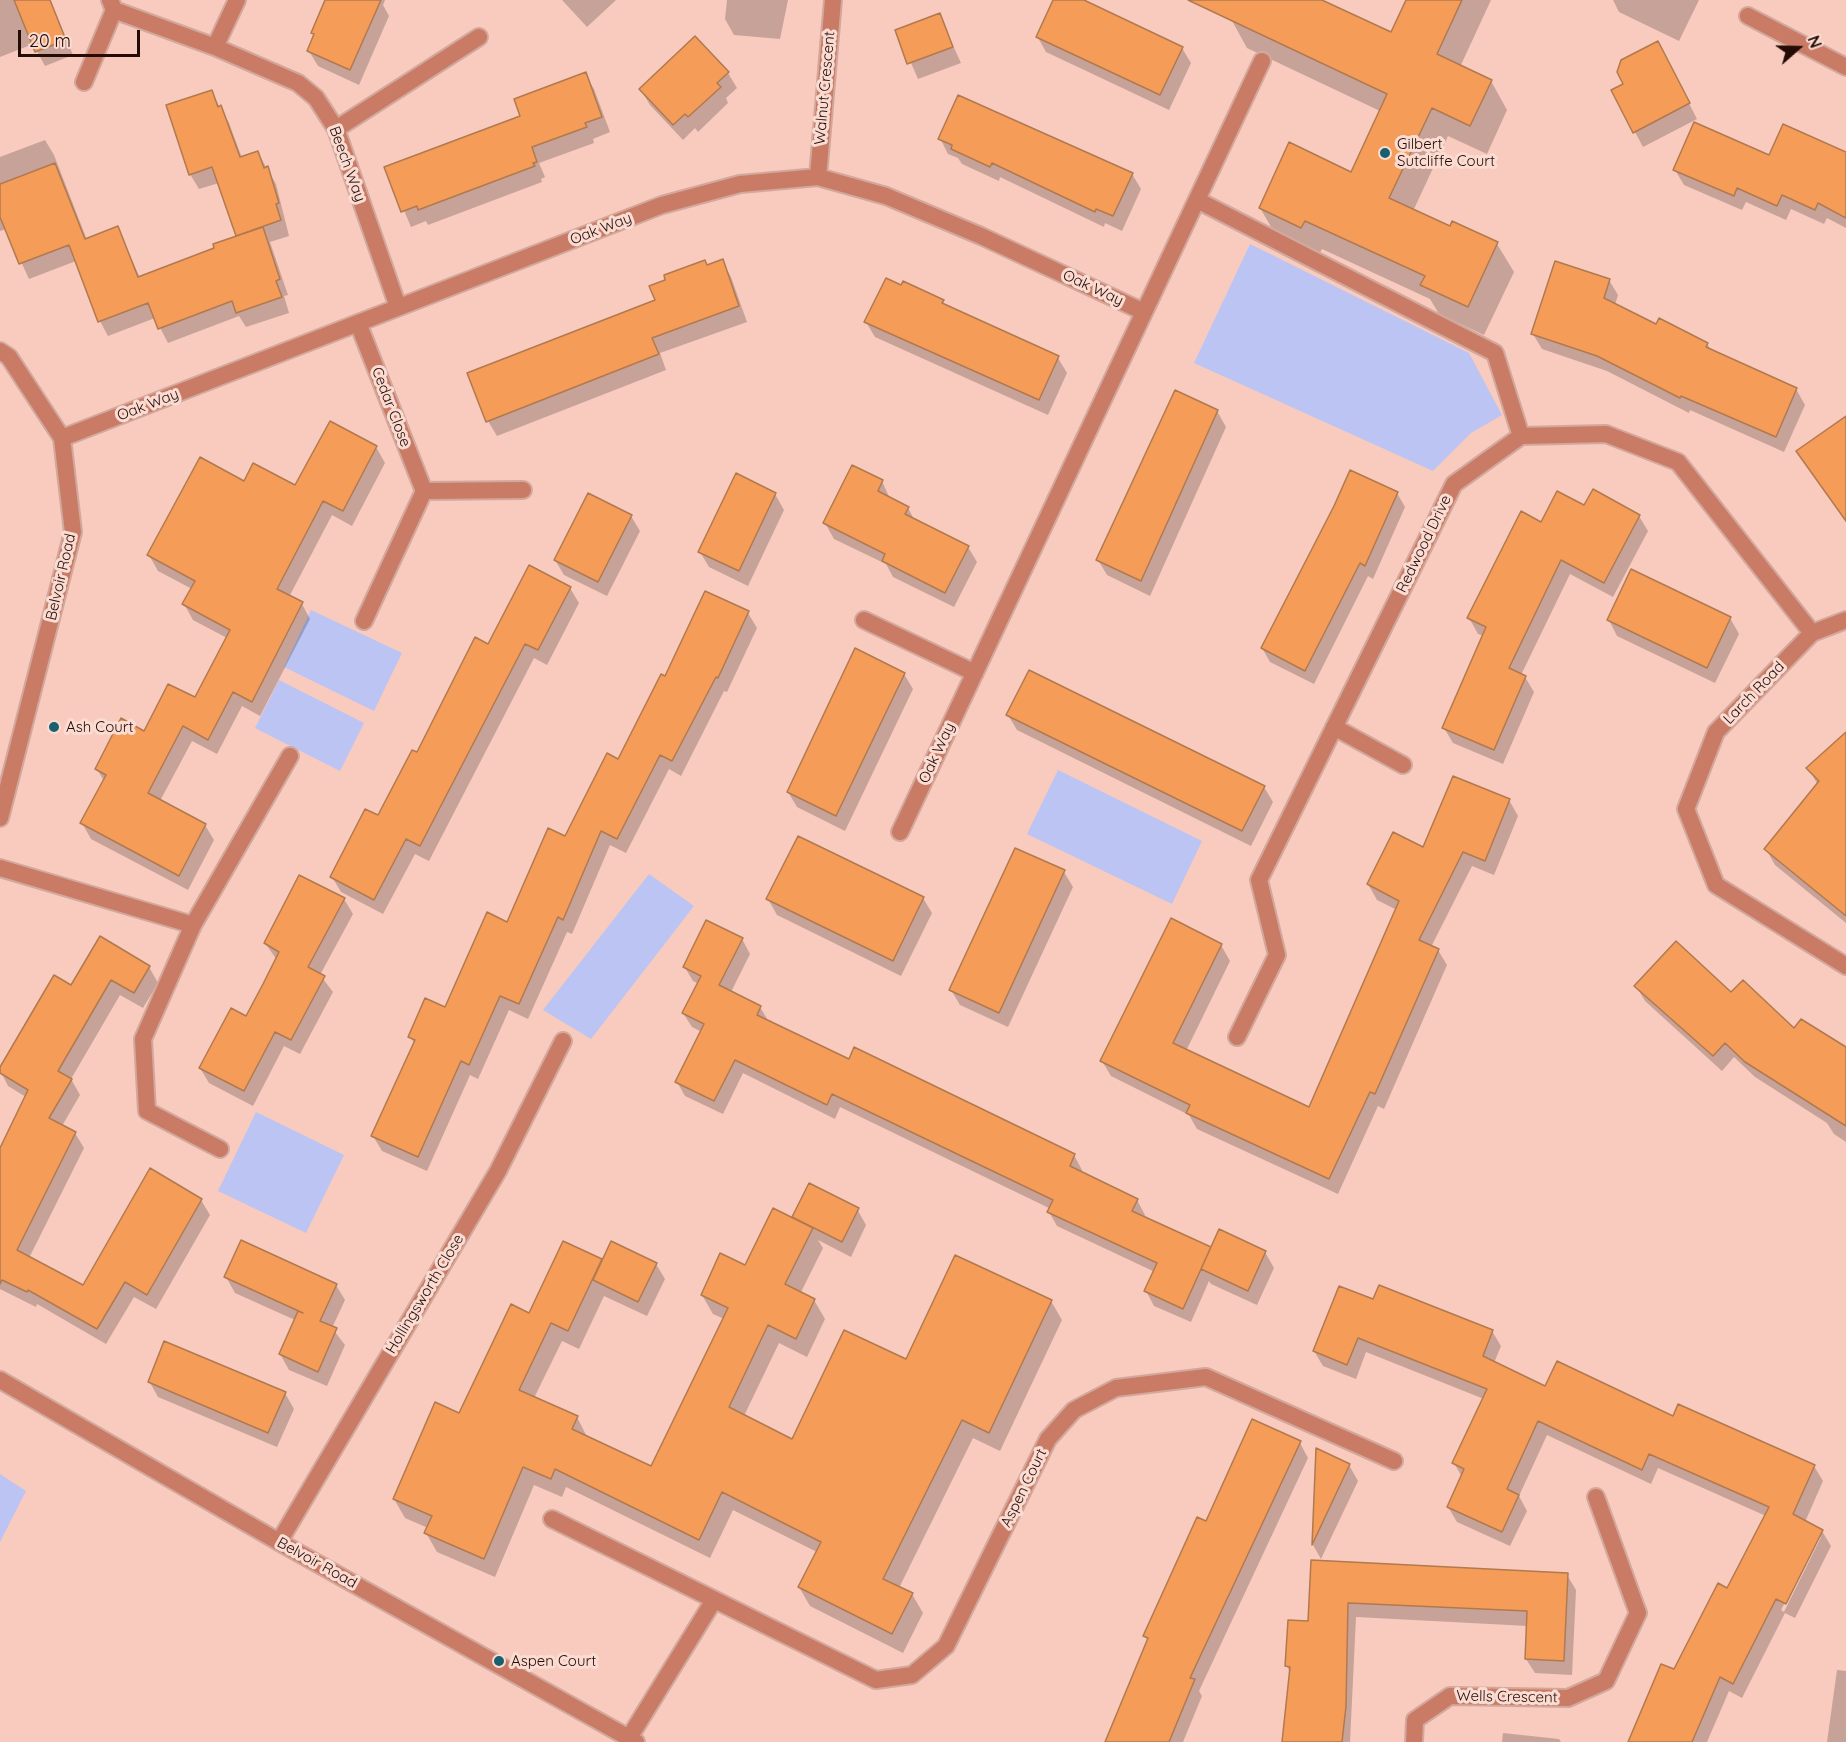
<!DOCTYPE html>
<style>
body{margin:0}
#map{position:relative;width:1846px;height:1742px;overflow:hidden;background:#f8cbbe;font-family:Quicksand,sans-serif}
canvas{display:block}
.north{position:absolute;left:1768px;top:18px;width:60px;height:60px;-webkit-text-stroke:4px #fbdcd3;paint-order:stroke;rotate:70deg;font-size:16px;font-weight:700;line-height:24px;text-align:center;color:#240b05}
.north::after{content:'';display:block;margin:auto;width:21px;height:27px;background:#240b05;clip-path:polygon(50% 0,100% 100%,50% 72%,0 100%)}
.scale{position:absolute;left:18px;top:30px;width:122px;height:27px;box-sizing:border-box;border:3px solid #240b05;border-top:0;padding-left:8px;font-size:18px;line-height:21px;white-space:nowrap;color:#240b05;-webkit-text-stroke:4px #fbdcd3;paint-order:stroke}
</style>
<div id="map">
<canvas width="1846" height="1742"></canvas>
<div class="north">N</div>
<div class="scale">20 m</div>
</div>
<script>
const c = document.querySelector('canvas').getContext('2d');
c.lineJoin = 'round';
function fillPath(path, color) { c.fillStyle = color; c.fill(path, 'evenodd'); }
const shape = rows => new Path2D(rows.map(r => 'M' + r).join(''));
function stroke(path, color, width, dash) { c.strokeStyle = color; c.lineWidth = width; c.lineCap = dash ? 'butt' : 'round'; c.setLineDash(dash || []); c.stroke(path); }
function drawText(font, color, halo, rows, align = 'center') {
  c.font = font + ' Quicksand,sans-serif'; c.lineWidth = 6; c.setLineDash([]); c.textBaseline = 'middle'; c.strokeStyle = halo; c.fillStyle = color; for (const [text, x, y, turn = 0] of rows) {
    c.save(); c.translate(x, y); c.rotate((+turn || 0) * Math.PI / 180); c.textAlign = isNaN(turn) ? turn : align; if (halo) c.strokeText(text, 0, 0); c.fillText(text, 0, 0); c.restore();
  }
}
fillPath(shape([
 [1250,244,1469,353,1502,415,1471,433,1433,471,1194,363],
 [311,610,402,653,374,711,284,667],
 [279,680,364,723,340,771,255,728],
 [1058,770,1202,841,1172,904,1027,834],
 [649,874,694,906,591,1039,543,1010],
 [256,1112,344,1155,306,1233,218,1191],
 [0,1474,26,1491,0,1542]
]), '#bbc4f3');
fillPath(shape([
 [0,0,50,0,73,55,45,66,33,44,0,57],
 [327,0,385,0,383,5,389,16,359,85,318,66,309,51,315,37,312,33],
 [562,0,616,0,587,27],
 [727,0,788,0,780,39,734,35,725,19],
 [1055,0,1080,0,1182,48,1191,63,1169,110,1046,52,1037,36],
 [1240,0,1318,0,1392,34,1408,0,1491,0,1460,67,1491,81,1507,110,1487,154,1448,136,1414,209,1451,228,1497,244,1514,272,1484,335,1439,314,1430,299,1322,249,1318,256,1277,237,1260,208,1351,174,1380,111,1247,48,1231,19],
 [1613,0,1699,0,1679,41,1619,12],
 [939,15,961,63,918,79,897,31],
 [1666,58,1697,119,1643,147,1635,132],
 [728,73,737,88,726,98,728,103,698,132,695,128,683,140,650,105,641,90],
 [585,74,594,89,610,132,593,139,594,143,539,163,545,177,541,179,542,182,428,225,426,221,411,227,386,168,522,117],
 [211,92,229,123,242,158,258,153,276,184,289,236,270,242,288,295,284,296,289,313,246,327,239,316,168,343,155,318,108,336,100,321,76,261,29,279,6,229,0,231,0,157,45,140,54,155,87,240,118,228,140,278,216,249,238,237,219,183,199,189,190,174],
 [940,138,1132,174,1141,189,1122,231,1105,223,1104,227,1000,177,999,181,962,164,958,158,948,154],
 [1846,153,1846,228,1827,218,1824,224,1791,209,1786,220,1746,202,1742,210,1684,185,1675,170,1770,157],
 [722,261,731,277,747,322,660,353,666,370,497,436,488,421,657,301,707,267],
 [1609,280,1618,295,1615,305,1656,326,1707,344,1712,351,1796,389,1805,405,1784,452,1690,410,1689,413,1607,371,1542,349,1533,334],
 [943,301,945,306,1058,358,1067,373,1048,415,875,337,866,322],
 [1217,411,1226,427,1150,596,1107,575,1098,560],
 [1846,418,1846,522,1798,452],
 [376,447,385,463,352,526,332,515,289,597,302,604,310,619,260,716,242,706,217,754,192,741,160,801,205,825,214,840,188,890,91,839,82,823,104,781,97,769,195,699,227,638,193,620,184,604,192,589,158,571,149,555,245,483,296,487],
 [882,481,890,499,908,508,915,521,968,547,977,562,954,607,893,577,886,564,834,539,825,523],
 [1397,493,1405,507,1373,579,1368,576,1314,684,1270,662,1262,648,1336,506],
 [775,494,784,510,748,586,709,567,700,552],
 [1585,507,1639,516,1648,531,1613,597,1570,574,1521,675,1525,677,1534,692,1503,764,1453,743,1444,728,1484,636,1478,634,1469,618,1542,524],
 [631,516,640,531,607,596,564,575,555,560],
 [570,588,579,603,547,665,534,658,429,861,415,854,383,914,341,892,332,877,379,817,489,646],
 [748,613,757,628,727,692,724,691,681,776,669,769,626,853,610,845,572,934,567,932,528,1019,509,1010,478,1079,470,1075,427,1171,382,1151,373,1136,415,1045,410,1036,445,1009,508,924,619,761,665,678],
 [1730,618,1739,634,1715,683,1617,636,1609,620],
 [904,674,913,689,845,831,797,807,788,792],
 [1008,715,1264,787,1273,802,1251,846,1017,730],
 [1846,734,1846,923,1775,865,1766,849,1818,785,1808,768],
 [1509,800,1518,816,1494,875,1472,866,1431,947,1438,950,1447,965,1384,1109,1378,1106,1338,1194,1197,1129,1189,1115,1111,1076,1102,1061,1221,945,1230,961,1186,1051,1310,1109,1397,910,1377,900,1368,884],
 [1064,872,1073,887,1008,1027,960,1005,951,990],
 [923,898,932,913,901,976,777,915,768,899],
 [344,899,353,914,320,975,333,992,300,1054,284,1046,253,1106,209,1083,200,1068,247,1018,277,960,265,943],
 [742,939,750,954,731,992,760,1007,769,1022,849,1061,1074,1155,1082,1170,1081,1173,1137,1200,1145,1215,1144,1218,1209,1248,1265,1252,1274,1268,1257,1305,1211,1284,1209,1281,1191,1322,1154,1306,1146,1291,1155,1272,1057,1226,1049,1212,1051,1209,840,1107,835,1119,743,1073,723,1114,685,1096,677,1082,702,1032,692,1027,683,1013,699,984,693,981,684,966],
 [149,967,158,983,143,1008,120,995,71,1079,80,1095,62,1126,75,1133,84,1148,29,1258,84,1287,201,1200,210,1215,156,1309,134,1297,106,1344,37,1304,36,1307,0,1289,0,1152,26,1097,8,1086,0,1070,71,987],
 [1636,986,1732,994,1795,1031,1846,1054,1846,1142,1834,1134,1827,1123,1755,1077,1734,1057,1722,1071,1645,1001],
 [857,1209,866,1225,851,1257,818,1240,823,1248,800,1294,814,1300,825,1319,807,1357,779,1343,744,1416,792,1441,907,1361,1051,1301,1062,1320,1000,1451,973,1438,899,1588,912,1594,923,1613,903,1653,810,1606,799,1587,817,1552,733,1510,710,1558,566,1487,562,1497,534,1485,495,1577,437,1552,426,1533,428,1528,405,1518,394,1499,460,1415,530,1315,601,1260,602,1263,656,1264,665,1279,647,1316,604,1296,579,1349,562,1341,534,1398,577,1417,587,1437,651,1468,724,1319,713,1314,702,1295,745,1267,796,1221,794,1217],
 [226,1277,336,1285,345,1300,332,1328,345,1345,327,1386,289,1370,280,1354,295,1320,235,1293],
 [1374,1301,1492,1331,1501,1346,1494,1363,1546,1388,1674,1418,1814,1466,1823,1481,1805,1522,1822,1531,1831,1546,1795,1618,1785,1613,1742,1698,1729,1691,1707,1742,1632,1742,1674,1671,1728,1590,1766,1516,1658,1468,1651,1484,1547,1435,1519,1496,1527,1511,1510,1546,1457,1522,1448,1507,1462,1477,1454,1463,1484,1399,1366,1352,1356,1379,1323,1366,1314,1351],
 [1818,1537,1821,1537,1784,1612,1781,1610],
 [149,1381,285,1393,294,1409,277,1447,158,1397],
 [1300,1443,1308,1458,1199,1691,1202,1696,1183,1742,1106,1742,1148,1642,1145,1636,1206,1523],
 [1317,1451,1349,1465,1358,1481,1321,1559,1313,1545],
 [1312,1562,1567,1575,1576,1590,1572,1675,1535,1673,1526,1659,1528,1626,1356,1617,1350,1742,1283,1742,1290,1673,1287,1666,1310,1623],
 [1837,1670,1846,1671,1846,1742,1827,1742],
 [1503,1733,1559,1739,1561,1742,1502,1742]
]), '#0003');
const building = shape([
 [14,0,50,0,66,40,35,52,14,0],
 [325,0,381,0,350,70,307,51,314,34,311,33,325,0],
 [1053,0,1084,0,1183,47,1160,95,1036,37,1053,0],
 [1188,0,1322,0,1391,32,1406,0,1462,0,1437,54,1492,80,1470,126,1432,108,1389,198,1450,226,1452,221,1498,242,1468,307,1420,285,1425,276,1305,221,1301,228,1259,208,1289,142,1351,172,1387,94,1188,0],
 [940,13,953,47,907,64,895,30,940,13],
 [695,36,729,72,717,83,721,87,688,117,685,114,673,125,639,89,695,36],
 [1658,41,1690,103,1633,133,1611,90,1623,84,1617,72,1621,60,1658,41],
 [586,72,602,117,585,123,587,127,532,147,537,162,533,163,535,166,418,210,417,206,401,212,384,167,520,116,514,99,586,72],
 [212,90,218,107,221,105,240,157,258,151,264,168,268,166,279,203,276,204,281,220,236,236,212,167,189,175,166,105,212,90],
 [958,95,1133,173,1113,216,1096,209,1095,212,992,163,990,167,951,149,952,145,938,139,958,95],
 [1694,122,1769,155,1783,124,1846,152,1846,218,1818,203,1815,210,1782,195,1777,206,1737,188,1734,196,1673,170,1694,122],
 [55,163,85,239,118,226,138,277,214,248,213,244,263,227,280,279,276,281,282,297,236,313,232,301,158,329,148,303,98,322,69,245,19,264,0,217,0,184,55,163],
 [723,259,739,306,652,338,659,354,486,422,467,373,655,300,649,286,665,280,664,275,705,260,707,265,723,259],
 [1555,261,1610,279,1604,298,1656,324,1659,318,1708,343,1706,347,1797,388,1776,437,1681,396,1680,398,1597,356,1531,334,1555,261],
 [886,278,901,285,903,281,944,300,942,303,1059,356,1039,400,864,322,886,278],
 [1175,390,1218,410,1141,581,1096,560,1175,390],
 [1846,416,1846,521,1796,451,1846,416],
 [330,421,377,446,343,511,323,501,277,589,303,602,252,702,233,692,208,740,183,726,148,793,206,824,179,876,80,823,106,775,95,769,121,718,144,731,168,684,195,697,230,630,182,604,195,581,147,555,200,457,244,481,253,463,295,485,330,421],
 [852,465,883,480,878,491,909,507,905,514,969,546,945,593,882,561,885,554,823,523,852,465],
 [1350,470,1398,492,1365,566,1360,563,1305,671,1261,648,1334,506,1350,470],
 [736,473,776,493,739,571,698,552,736,473],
 [1593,489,1640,515,1604,583,1561,560,1509,668,1526,676,1494,750,1442,728,1486,627,1467,618,1521,511,1541,522,1557,491,1584,505,1593,489],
 [588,493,632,515,598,582,554,560,588,493],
 [529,565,571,587,538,650,525,644,420,846,406,839,374,900,330,877,365,809,378,815,412,750,417,752,475,637,488,644,529,565],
 [1631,569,1731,617,1707,668,1607,620,1631,569],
 [705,591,749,611,718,678,716,677,672,761,660,755,617,839,601,831,563,920,558,917,519,1004,500,996,469,1065,461,1061,418,1157,371,1136,415,1040,408,1037,425,998,445,1007,487,912,507,922,548,828,565,836,607,753,618,759,661,674,665,676,705,591],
 [855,648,905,673,836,816,787,792,855,648],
 [1029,670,1265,786,1242,831,1006,715,1029,670],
 [1846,732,1846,916,1764,849,1819,781,1806,768,1846,732],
 [1453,776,1510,799,1485,861,1463,852,1419,940,1439,949,1375,1094,1370,1092,1329,1179,1186,1113,1190,1105,1100,1061,1171,918,1222,944,1173,1043,1309,1107,1399,901,1367,884,1393,832,1423,847,1453,776],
 [798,836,924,897,893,961,766,899,798,836],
 [1015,848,1065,870,999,1013,949,990,1015,848],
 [299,875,345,898,308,967,325,976,291,1040,275,1032,244,1091,199,1068,231,1008,246,1016,263,984,279,952,264,943,299,875],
 [706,920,743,938,719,985,761,1006,757,1015,849,1059,854,1047,1075,1154,1070,1166,1138,1199,1132,1211,1211,1247,1183,1309,1144,1291,1157,1263,1047,1212,1053,1200,832,1094,827,1105,735,1060,714,1101,675,1082,704,1024,682,1013,701,976,683,967,706,920],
 [100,936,150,966,134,993,111,980,58,1071,72,1079,49,1118,76,1132,17,1250,83,1285,150,1168,202,1199,147,1295,125,1282,97,1329,28,1290,27,1292,2,1280,0,1284,0,1148,28,1090,0,1073,0,1067,54,975,71,985,100,936],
 [1676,941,1731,992,1743,980,1794,1028,1801,1019,1846,1047,1846,1126,1745,1062,1725,1043,1713,1056,1634,986,1676,941],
 [809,1183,859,1208,842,1242,792,1217,809,1183],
 [773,1208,813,1228,785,1284,815,1299,796,1339,768,1325,729,1407,792,1439,844,1330,906,1359,955,1255,1052,1300,989,1433,962,1420,883,1579,913,1593,892,1634,798,1587,821,1542,722,1492,699,1540,555,1469,551,1479,523,1467,484,1559,424,1533,432,1516,393,1499,435,1402,459,1413,511,1304,529,1313,563,1241,602,1259,568,1331,551,1323,519,1390,578,1416,572,1429,651,1466,728,1308,701,1295,720,1253,745,1265,773,1208],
 [1219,1229,1266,1251,1248,1291,1201,1269,1219,1229],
 [241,1240,337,1284,320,1321,337,1328,318,1372,279,1354,298,1311,303,1313,224,1277,241,1240],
 [611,1241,657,1263,638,1302,593,1280,611,1241],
 [1379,1285,1493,1330,1483,1356,1545,1386,1557,1361,1673,1416,1678,1404,1815,1465,1793,1514,1823,1530,1786,1604,1776,1599,1733,1684,1720,1677,1692,1742,1628,1742,1661,1664,1674,1669,1718,1583,1727,1588,1769,1507,1649,1454,1642,1470,1538,1421,1507,1489,1519,1495,1502,1532,1447,1507,1464,1469,1452,1463,1487,1389,1358,1338,1347,1365,1313,1351,1339,1286,1373,1299,1379,1285],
 [164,1341,286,1392,268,1433,148,1382,164,1341],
 [1252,1419,1301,1441,1190,1678,1195,1679,1169,1742,1105,1742,1148,1638,1143,1636,1197,1517,1206,1521,1252,1419],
 [1316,1448,1350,1464,1312,1545,1316,1448],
 [1311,1560,1568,1573,1564,1661,1525,1659,1527,1611,1348,1603,1346,1706,1342,1742,1282,1742,1290,1667,1285,1666,1288,1620,1308,1621,1311,1560]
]);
fillPath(building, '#f59c58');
stroke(building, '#b1794f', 1.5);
const service = shape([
 [336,129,479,37],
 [1197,200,1495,353,1521,436]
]);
const minor = shape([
 [110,0,114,10,215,47,298,83,316,98,336,129,398,307],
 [1748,16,1846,67],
 [215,47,237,0],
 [84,82,114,10],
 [818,177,833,0],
 [358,323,424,491,364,621],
 [0,351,9,357,62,438,73,532,0,818],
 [62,438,662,205,740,184,818,177,886,196,981,236,1144,312],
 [424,491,523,490],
 [864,620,975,673],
 [1846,620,1812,633,1716,732,1686,809,1716,885,1846,966],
 [1334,727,1403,765],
 [900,832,1262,61],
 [0,868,193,925],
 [1237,1037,1277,955,1259,880,1454,484,1521,436,1606,434,1678,462,1812,633],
 [220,1149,147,1111,143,1039,193,925,290,756],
 [0,1380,279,1542,636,1742],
 [552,1519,876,1680,912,1675,946,1646,1048,1439,1074,1410,1116,1388,1206,1377,1394,1461],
 [279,1542,498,1171,563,1041],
 [629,1738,714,1600],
 [1414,1742,1415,1720,1450,1696,1568,1698,1606,1681,1638,1613,1596,1497]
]);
stroke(service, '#d2a89d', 20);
stroke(minor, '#d2a89d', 20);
stroke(service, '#c97b65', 16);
stroke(minor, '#c97b65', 16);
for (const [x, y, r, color] of [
 [1385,153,6,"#185f6f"],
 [54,727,6,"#185f6f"],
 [499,1661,6,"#185f6f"]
]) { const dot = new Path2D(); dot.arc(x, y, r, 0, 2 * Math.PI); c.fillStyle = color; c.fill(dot); stroke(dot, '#fbdcd3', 2); }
drawText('15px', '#240b05', '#fbdcd3', [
 ["Walnut Crescent",825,88,-85],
 ["Beech Way",347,164,70],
 ["Oak Way",601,229,-21],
 ["Oak Way",1093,288,25],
 ["Oak Way",148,405,-21],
 ["Cedar Close",391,407,69],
 ["Redwood Drive",1424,544,-64],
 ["Belvoir Road",61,577,-77],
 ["Larch Road",1754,693,-46],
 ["Oak Way",937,753,-65],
 ["Hollingsworth Close",425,1294,-59],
 ["Aspen Court",1024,1488,-64],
 ["Belvoir Road",317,1563,29],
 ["Wells Crescent",1507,1697,1]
]);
drawText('15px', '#240b05', '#fbdcd3', [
 ["Gilbert",1397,144],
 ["Sutcliffe Court",1397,161],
 ["Ash Court",66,727],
 ["Aspen Court",511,1661]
], 'left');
</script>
